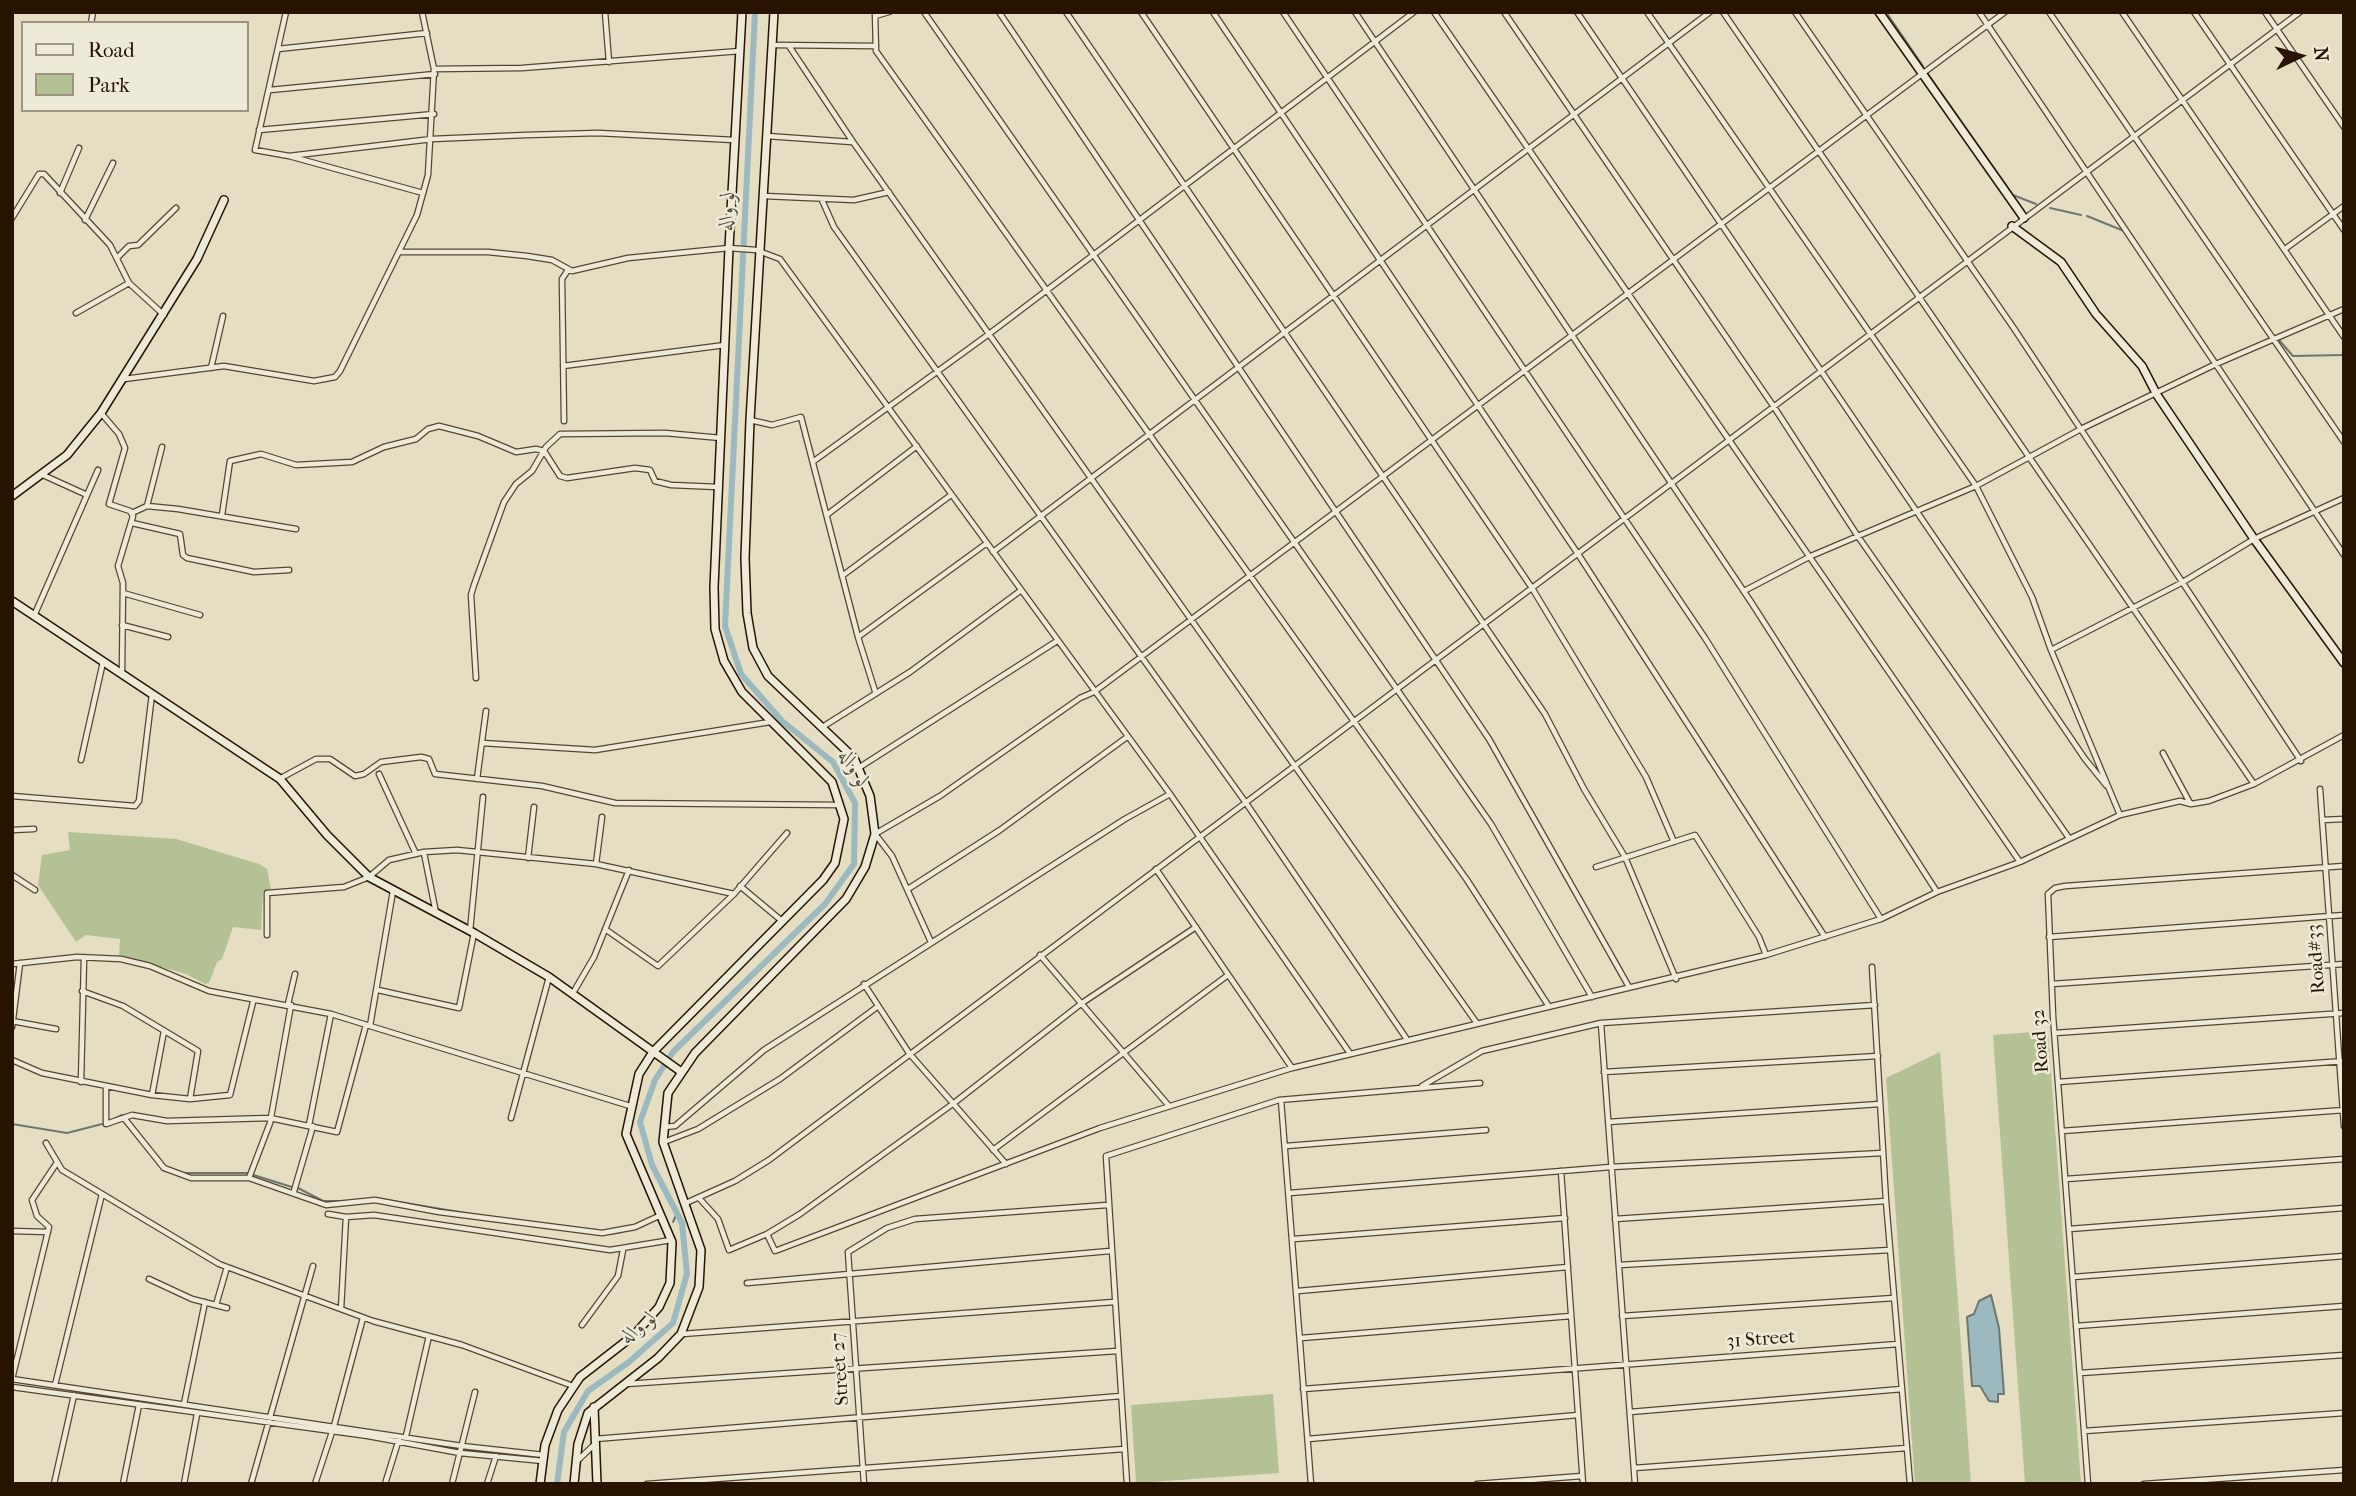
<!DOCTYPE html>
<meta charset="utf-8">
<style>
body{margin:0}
#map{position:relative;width:2356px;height:1496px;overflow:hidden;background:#e5dec3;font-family:"IM FELL French Canon",serif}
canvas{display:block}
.frame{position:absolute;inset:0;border:14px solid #271300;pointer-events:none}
.legend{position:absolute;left:21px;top:21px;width:228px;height:91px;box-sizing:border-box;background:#eeead8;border:2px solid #9e9482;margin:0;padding:9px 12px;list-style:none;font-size:21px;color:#271300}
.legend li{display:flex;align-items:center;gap:14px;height:35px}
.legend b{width:35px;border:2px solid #9e9482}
.north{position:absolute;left:2265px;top:21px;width:70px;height:70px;-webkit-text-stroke:5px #eeead8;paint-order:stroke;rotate:85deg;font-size:19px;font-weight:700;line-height:28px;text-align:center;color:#271300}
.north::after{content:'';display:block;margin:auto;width:24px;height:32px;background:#271300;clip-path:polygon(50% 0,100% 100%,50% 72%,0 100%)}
</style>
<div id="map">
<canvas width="2356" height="1496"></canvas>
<div class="frame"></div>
<ul class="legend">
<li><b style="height:9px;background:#eeead8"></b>Road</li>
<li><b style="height:19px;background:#b4c194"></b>Park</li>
</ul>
<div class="north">N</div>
</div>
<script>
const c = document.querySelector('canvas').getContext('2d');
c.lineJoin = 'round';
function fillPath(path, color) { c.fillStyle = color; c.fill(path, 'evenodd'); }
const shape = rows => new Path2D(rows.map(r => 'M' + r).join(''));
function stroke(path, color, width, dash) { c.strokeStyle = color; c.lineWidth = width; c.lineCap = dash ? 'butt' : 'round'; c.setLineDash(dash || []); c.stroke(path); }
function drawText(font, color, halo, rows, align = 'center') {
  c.font = font + ' "IM FELL French Canon",Amiri,serif'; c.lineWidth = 5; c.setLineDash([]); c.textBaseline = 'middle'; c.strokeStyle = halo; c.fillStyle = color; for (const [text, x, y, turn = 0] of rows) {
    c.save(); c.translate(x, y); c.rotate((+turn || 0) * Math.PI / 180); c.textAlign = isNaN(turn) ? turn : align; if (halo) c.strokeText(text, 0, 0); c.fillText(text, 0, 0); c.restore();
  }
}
fillPath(shape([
 [68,832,176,839,259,864,267,869,271,889,263,892,261,930,233,927,222,959,217,962,209,983,205,984,186,974,119,955,120,939,86,935,76,942,38,885,42,855,70,850],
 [2048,1031,2081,1484,2025,1484,1993,1035],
 [1940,1052,1971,1484,1915,1484,1886,1078],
 [1273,1394,1279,1473,1136,1483,1131,1405]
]), '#b4c194');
const water = shape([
 [1991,1295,1999,1328,2004,1394,1998,1394,1998,1402,1989,1401,1980,1386,1972,1386,1967,1317,1974,1314,1979,1301,1991,1295]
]);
fillPath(water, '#9bb9be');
stroke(water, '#6d7772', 2);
stroke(shape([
 [1886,12,1923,66],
 [1928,74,2013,195,2036,204],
 [2050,208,2081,215],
 [2087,216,2124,231],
 [2256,309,2261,317],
 [2279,340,2293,356,2344,355],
 [114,1119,122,1115,134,1127],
 [12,1124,67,1133,106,1123],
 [181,1173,247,1173,292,1187],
 [298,1188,323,1201,345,1201],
 [375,1198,483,1216],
 [673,1222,677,1213],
 [610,1234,622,1232]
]), '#6d7772', 2);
stroke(shape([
 [557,1484,564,1432,588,1391,629,1362,673,1323,687,1274,682,1223,652,1165,640,1122,655,1080,673,1052,825,904,854,864,855,803,833,762,782,721,741,674,725,626,755,12]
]), '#9bb9be', 6);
const street = shape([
 [286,12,255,150,289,156,423,193],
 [605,12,609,62],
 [875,12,876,51,1467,880,1548,1005],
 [924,12,1491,824,1592,997],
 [999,12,1489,739,1629,987],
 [1066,12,1545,714,1584,789,1625,857,1676,979],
 [1141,12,1532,588,1646,777,1674,842],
 [1213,12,1578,554,1825,937],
 [1283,12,1705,638,1881,919],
 [1355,12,1751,602,1937,892],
 [1504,12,1774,407,1857,535,2069,838],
 [1577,12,2085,759,2106,785],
 [1647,12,1976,486,2032,597,2051,650,2120,815],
 [1723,12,2254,784],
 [1795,12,2013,327,2301,761],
 [1979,12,2344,555],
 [2049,12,2344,442],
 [2122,12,2344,337],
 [2194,12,2344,230],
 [2265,12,2344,127],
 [875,16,889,12],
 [91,23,93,12],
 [772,45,876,46],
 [789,46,853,142,1476,1022],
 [278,49,427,33],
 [434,69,522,68,740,51],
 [270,90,435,74],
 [259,130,434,114],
 [767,136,852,142],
 [289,156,432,139,526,135,598,133,734,140],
 [60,193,79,148],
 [764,196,854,200,889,192],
 [822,200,834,227,1246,803,1406,1038],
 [12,218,39,174,44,174,110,245,129,283,164,315],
 [85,220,113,163],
 [2285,249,2344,206],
 [399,252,488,252,527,256,552,260,572,271,628,258,729,248,756,250,780,259,1170,794,1349,1052],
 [118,257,129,246,138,245,176,208],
 [76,313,129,283],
 [563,366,725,345],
 [211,368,223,316],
 [124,379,224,366,314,381,335,377,340,371,417,215,428,175,434,69,422,12],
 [101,413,119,434,125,448,109,504,130,511,133,516,118,566,123,583,122,673],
 [750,420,772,425,801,417,858,637,875,691],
 [564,421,562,279,568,270],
 [814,461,989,334,1414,12],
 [43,475,87,495],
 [147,506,162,447],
 [132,513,147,506,178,509,296,529],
 [828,514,917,446],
 [222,515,230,461,261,454,296,465,352,462,384,447,416,439,428,429,439,426,478,436,516,452,536,449,544,451,560,476,567,478,635,468,650,470,655,481,671,485,718,487],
 [132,523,180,534,183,555,187,558,254,572,289,570],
 [993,552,1710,12],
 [842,576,951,495],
 [1744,591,1811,556,1976,486,2081,429,2216,364,2344,309],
 [123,593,200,615],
 [34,616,98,470],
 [122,625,168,637],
 [858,637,987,543],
 [2051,650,2183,582,2254,539,2344,498],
 [476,678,471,595,474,585,504,502,516,484,532,471,546,447,560,434,665,433,721,438],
 [824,726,910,672,1020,591],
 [482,743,595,750,770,722],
 [2163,753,2190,803],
 [81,760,103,662],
 [860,767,1057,641],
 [379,774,416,854],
 [281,778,316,759,330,759,355,776,364,774,381,762,421,757,429,759,435,774,542,786,615,803,839,805],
 [477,779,486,711],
 [2320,789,2344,1126],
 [12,796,135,806,139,801,152,694],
 [2322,820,2344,819],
 [12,830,34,829],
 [424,853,436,913],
 [528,858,534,807],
 [2020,862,2120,815,2180,801,2191,804,2209,801,2254,784,2344,735],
 [596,864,602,817],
 [1596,867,1695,835,1759,937,1766,955],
 [1156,869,1292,1068],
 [12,875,35,890],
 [740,886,782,921],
 [908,889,1000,830,1127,737],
 [605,929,658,966,734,894,787,833],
 [470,931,483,797],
 [267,935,267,893,344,887,369,877,389,860,424,852,457,850,596,864,734,894],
 [2049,937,2344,915],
 [931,942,892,856,875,834,940,796,1080,698,1094,692,2005,12],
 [1040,955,1169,1106],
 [12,964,77,957,121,959,150,966,209,991,331,1014,630,1106],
 [1872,967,1886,1201,1910,1484],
 [864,984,909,1053,1006,1164],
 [2052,984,2344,964],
 [378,990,459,1008,474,933],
 [82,991,123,1006,198,1051,190,1099],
 [573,993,594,957,629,870],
 [288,1004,295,974],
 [12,1021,56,1029],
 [1601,1024,1635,1484],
 [370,1026,393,891],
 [12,1027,20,963],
 [2055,1033,2344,1013],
 [12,1060,42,1073,152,1095,190,1099,230,1095,253,1002],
 [1604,1072,1878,1056],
 [81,1082,84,958],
 [2058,1082,2344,1061],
 [106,1086,106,1124,132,1115,167,1121,270,1118,337,1132,366,1025],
 [1422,1086,1482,1051,1601,1023,1875,1005],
 [152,1095,164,1031],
 [1281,1100,1311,1484],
 [124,1118,164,1168,191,1178,249,1178,326,1205,375,1200,439,1212,602,1233,635,1227,661,1215],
 [511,1118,549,977],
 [1608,1122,1880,1104],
 [309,1125,331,1014],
 [664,1127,675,1126,764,1050,1125,819,1170,794],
 [2062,1131,2344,1110],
 [664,1142,698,1129,780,1079,877,1007],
 [46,1143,62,1170,219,1264,373,1321,462,1345,573,1386],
 [1286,1146,1486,1130],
 [993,1150,1228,975],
 [1561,1171,1583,1484],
 [249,1178,270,1123,291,1005],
 [2066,1179,2344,1159],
 [294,1191,313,1126],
 [1290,1193,1611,1167,1883,1153],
 [699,1198,718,1219,729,1250,767,1234,775,1251,1100,1128,1292,1068,1766,955,1881,919,1937,892,2020,862,1434,12],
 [686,1203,735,1181,769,1160,2300,12],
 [328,1214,346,1217,374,1215,610,1250,671,1240],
 [1615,1219,1886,1201],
 [2069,1229,2344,1208],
 [12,1231,48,1232],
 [767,1234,800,1214,954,1103,1082,1003,1196,927],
 [1294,1239,1565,1218],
 [1619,1265,1890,1250],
 [2073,1277,2344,1256],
 [149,1279,192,1299,227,1308],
 [747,1283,1110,1251],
 [1298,1291,1568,1267],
 [216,1305,227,1267],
 [341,1309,346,1217],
 [1622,1316,1894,1298],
 [582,1325,618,1276,623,1250],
 [2076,1326,2344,1306],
 [682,1334,1114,1302],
 [1301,1338,1571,1316],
 [2080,1373,2344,1355],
 [12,1379,462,1446,544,1455],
 [12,1379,49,1227,37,1216,32,1200,56,1164],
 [626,1384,1117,1351],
 [55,1385,102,1194],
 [12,1387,368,1436,460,1453,543,1461],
 [1303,1389,1898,1344],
 [184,1404,205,1302],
 [1630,1412,1902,1389],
 [2084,1431,2344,1413],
 [406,1436,429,1336],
 [595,1439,1121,1396],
 [1308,1439,1578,1415],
 [576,1462,595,1444],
 [1634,1468,1907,1448],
 [54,1484,74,1395],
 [123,1484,139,1405],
 [184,1484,197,1414],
 [251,1484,313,1266],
 [315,1484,334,1426,363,1318],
 [385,1484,399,1439],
 [452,1484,475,1392],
 [487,1484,496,1456],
 [647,1484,1124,1449],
 [864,1484,848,1252,887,1228,915,1219,1107,1205],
 [1127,1484,1106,1156,1279,1100,1480,1083],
 [1477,1484,1582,1476],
 [2088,1484,2053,1016,2048,894,2055,888,2065,886,2344,866],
 [2144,1484,2344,1470]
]);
const secondary = shape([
 [1879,12,2024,218],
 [2012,226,2061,262,2096,314,2142,366,2157,395,2254,539,2344,663],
 [12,496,67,455,101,413,197,259,224,200],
 [12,601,280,779,327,835,369,877,474,933,549,977,680,1071],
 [594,1407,597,1484],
 [540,1484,545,1445,558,1410,580,1377,634,1335,659,1307,670,1283,672,1242,626,1134,639,1074,653,1052,823,880,835,863,844,819,832,782,742,692,724,661,715,629,714,587,729,248,742,12],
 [574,1484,578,1444,588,1413,658,1358,681,1334,699,1287,701,1250,663,1142,668,1093,695,1053,846,899,865,867,875,834,870,796,854,758,768,676,753,648,747,613,745,558,750,420,774,12]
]);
stroke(street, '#564631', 7);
stroke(secondary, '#271300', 10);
stroke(street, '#eeead8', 4.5);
stroke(secondary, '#eeead8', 7);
drawText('19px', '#271300', '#eeead8', [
 ["Road#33",2317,959,-94],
 ["Road 32",2041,1041,-94],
 ["31 Street",1761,1340,-4],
 ["Street 27",841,1369,-94]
]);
drawText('italic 21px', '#504d42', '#eeead8', [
 ["لو واله",728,211,-87],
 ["لو واله",853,769,57],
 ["لو واله",639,1328,-39]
]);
</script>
